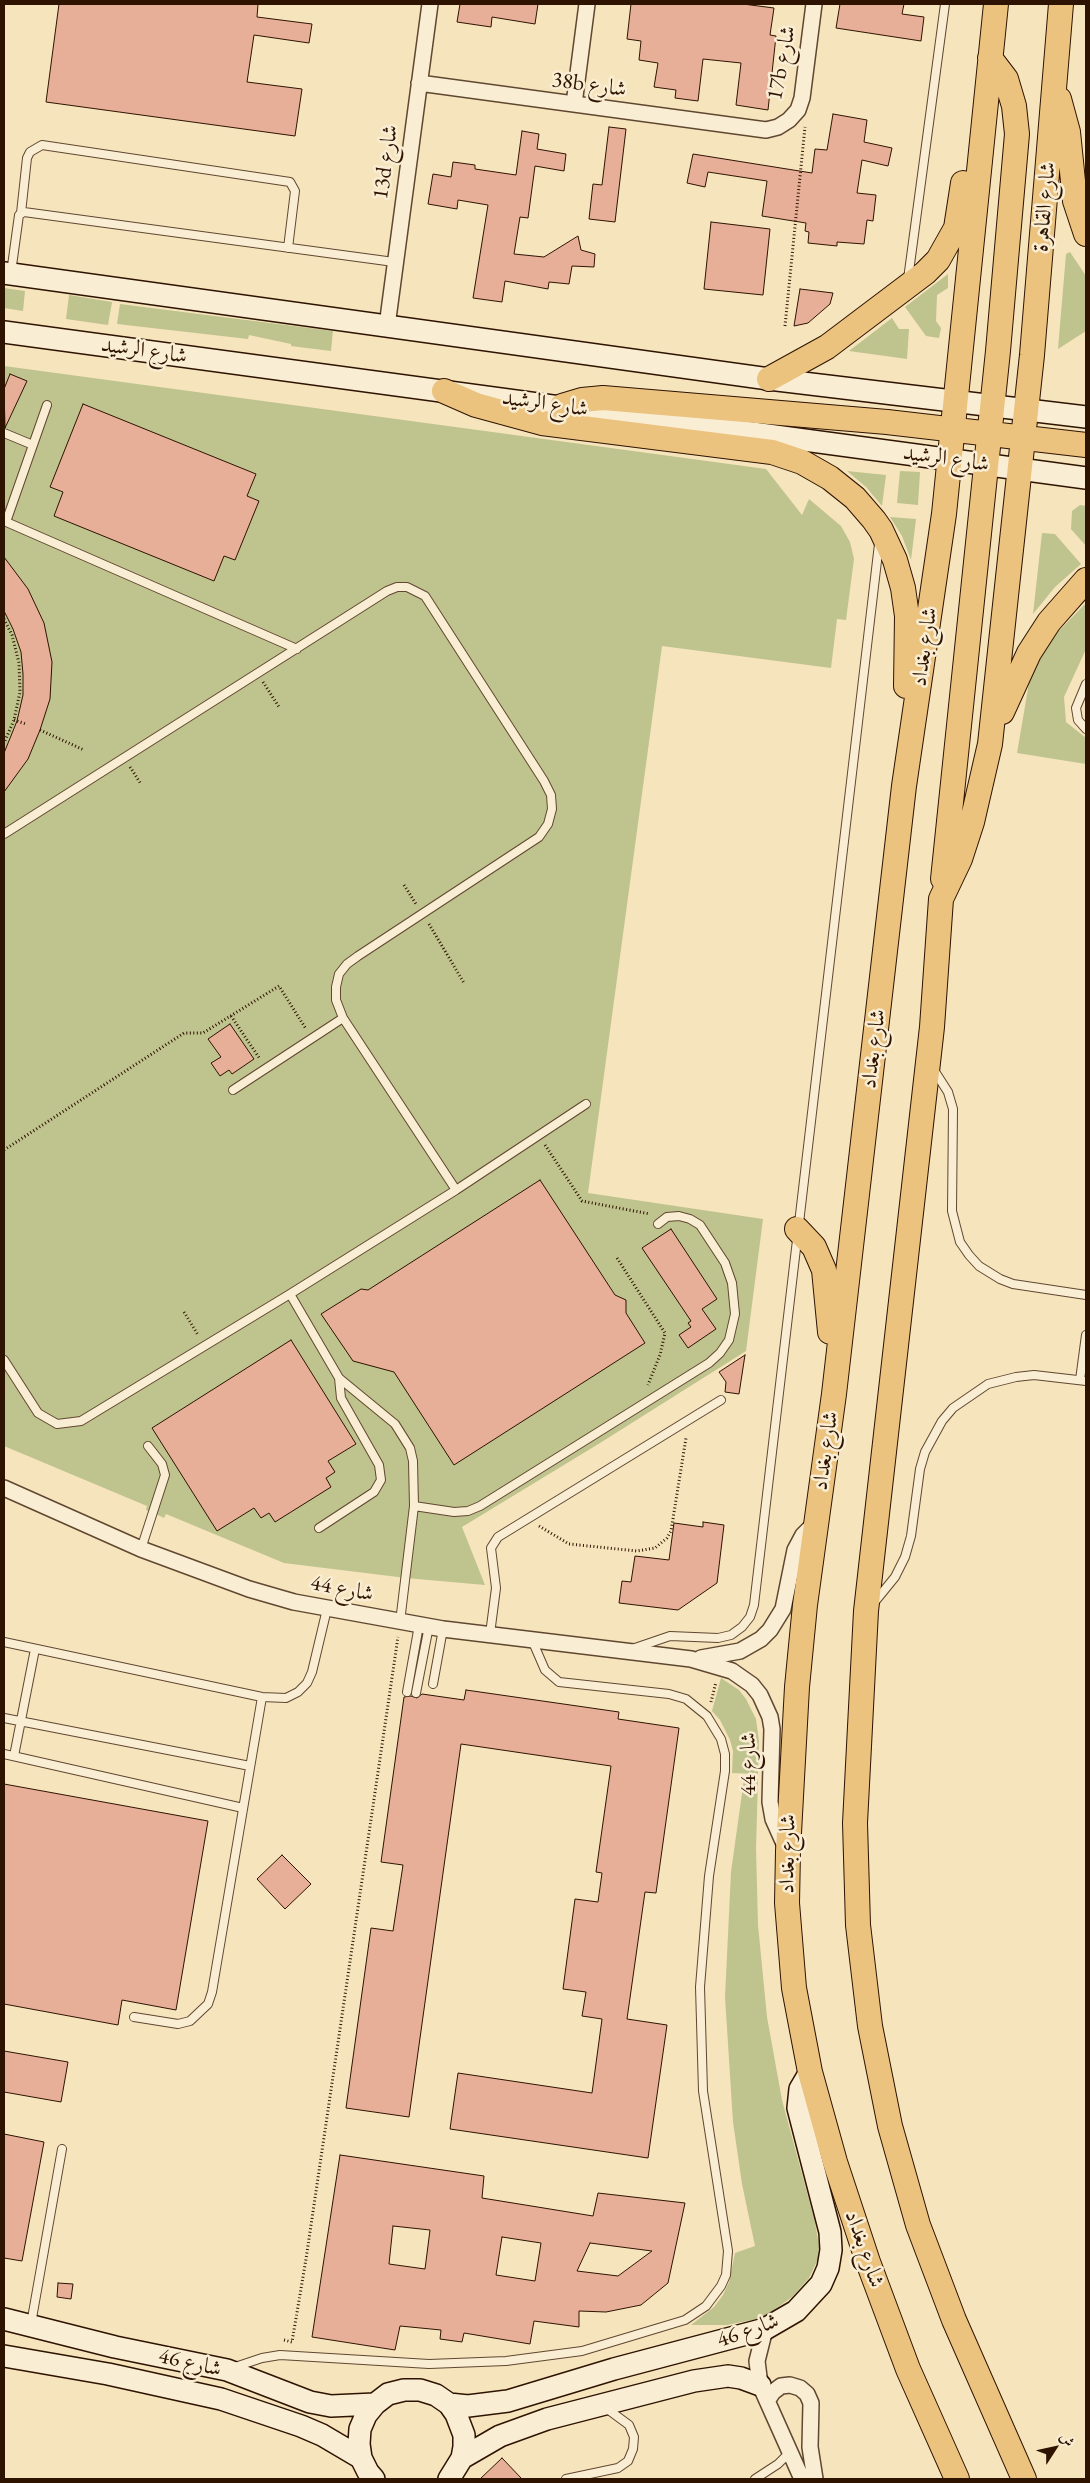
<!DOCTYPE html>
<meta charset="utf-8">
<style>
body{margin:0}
#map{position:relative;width:1090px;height:2483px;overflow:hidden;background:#f6e4bc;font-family:"EB Garamond",Amiri,serif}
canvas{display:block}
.frame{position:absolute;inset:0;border:5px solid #2e1301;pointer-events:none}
.north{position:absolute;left:1030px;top:2423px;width:50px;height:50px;-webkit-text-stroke:4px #f9edd3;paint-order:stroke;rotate:55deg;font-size:14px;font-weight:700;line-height:20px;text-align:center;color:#2e1301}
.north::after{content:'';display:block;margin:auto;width:18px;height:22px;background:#2e1301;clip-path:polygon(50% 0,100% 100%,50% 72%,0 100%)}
</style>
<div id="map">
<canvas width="1090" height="2483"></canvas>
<div class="frame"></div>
<div class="north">ش</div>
</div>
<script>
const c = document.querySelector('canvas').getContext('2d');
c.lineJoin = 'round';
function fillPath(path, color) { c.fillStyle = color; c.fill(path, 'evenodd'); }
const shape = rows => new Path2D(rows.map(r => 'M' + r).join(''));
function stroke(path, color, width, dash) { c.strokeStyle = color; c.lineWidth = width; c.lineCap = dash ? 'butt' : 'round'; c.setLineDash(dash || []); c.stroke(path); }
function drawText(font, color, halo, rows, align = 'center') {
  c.font = font + ' "EB Garamond",Amiri,serif'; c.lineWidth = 5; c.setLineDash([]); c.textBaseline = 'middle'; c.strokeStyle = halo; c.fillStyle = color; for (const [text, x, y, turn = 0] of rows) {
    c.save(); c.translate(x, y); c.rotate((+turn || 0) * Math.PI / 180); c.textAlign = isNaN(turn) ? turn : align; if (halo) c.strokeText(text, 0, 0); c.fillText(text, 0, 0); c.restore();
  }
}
fillPath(shape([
 [1070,252,1086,276,1086,331,1058,349,1066,254],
 [948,274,948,288,937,295,936,321,941,328,939,338,926,336,905,307],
 [4,288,25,291,23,311,4,308],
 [69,295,112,302,108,325,66,319],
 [120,304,333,331,331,351,291,346,291,344,249,335,248,339,117,324],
 [892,318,899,329,909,329,907,359,849,351],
 [4,366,766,469,802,515,809,499,841,526,850,542,854,559,846,620,837,619,831,668,662,646,588,1193,763,1219,746,1351,600,1443,462,1527,485,1585,406,1578,284,1563,166,1514,164,1518,154,1513,146,1510,147,1506,4,1446],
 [847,471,886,475,882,506,866,487],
 [900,471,920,472,918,505,897,503],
 [1080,505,1086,506,1086,546,1071,529,1072,511],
 [890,517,916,519,911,560,902,536],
 [1042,533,1055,534,1081,564,1055,587,1033,614],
 [1086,603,1086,649,1064,697,1066,722,1086,738,1086,764,1017,753,1029,683,1048,642],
 [721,1678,739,1690,746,1699,756,1719,759,1741,758,1774,732,1773,733,1751,730,1740,720,1720,712,1711],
 [744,1779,758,1779,756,1848,758,1925,767,2017,782,2100,815,2222,819,2246,818,2259,809,2278,792,2297,770,2313,757,2319,727,2325,691,2325,714,2307,723,2295,729,2282,735,2253,755,2246,742,2184,733,2122,725,1997,731,1872]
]), '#bfc38e');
const building = shape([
 [59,4,258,4,257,17,312,24,309,43,254,35,247,82,302,89,295,136,46,102,59,4],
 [460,4,538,4,535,24,492,17,491,27,457,22,460,4],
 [631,4,743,4,774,8,770,35,776,36,768,110,736,105,741,63,703,59,698,101,675,98,676,90,654,87,658,63,639,60,641,41,627,39,631,4],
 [840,4,904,4,902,14,924,17,921,41,836,28,840,4],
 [833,114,867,120,864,142,892,148,888,166,862,160,857,193,876,195,873,221,867,220,864,244,837,242,837,246,808,243,809,232,805,231,806,223,762,216,767,181,708,172,705,187,687,183,693,154,812,173,815,149,827,150,833,114],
 [609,127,626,129,615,222,589,219,593,184,602,185,609,127],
 [522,131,539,134,537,149,566,154,564,171,535,166,528,218,520,217,514,254,544,257,578,236,581,250,595,254,594,267,572,266,569,284,549,282,548,289,505,281,502,302,473,298,488,205,458,200,457,209,428,204,433,174,451,177,453,162,475,165,475,169,516,175,522,131],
 [711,222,770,229,763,295,704,289,711,222],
 [800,289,833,293,830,304,808,323,794,326,800,289],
 [10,374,27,381,5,428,4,389,10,374],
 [83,404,256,474,247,496,259,501,235,560,224,556,214,581,54,516,63,492,50,487,83,404],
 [4,557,28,589,44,623,52,662,50,699,40,730,28,759,4,792,4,753,17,721,23,695,23,674,21,652,13,629,4,611,4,557],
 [230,1024,254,1059,232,1074,229,1070,220,1076,211,1063,221,1057,208,1039,230,1024],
 [540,1180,615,1295,626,1300,626,1313,645,1343,454,1465,394,1372,353,1361,321,1314,361,1289,368,1290,540,1180],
 [671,1229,717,1299,702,1309,716,1329,688,1348,679,1335,691,1327,688,1323,691,1321,642,1248,671,1229],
 [291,1340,356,1444,328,1461,335,1472,326,1478,331,1487,275,1522,269,1513,261,1518,254,1508,217,1531,152,1428,291,1340],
 [745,1355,739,1394,725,1392,726,1382,719,1372,745,1355],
 [703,1522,724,1525,717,1583,678,1610,619,1603,622,1581,631,1582,635,1556,669,1560,674,1523,703,1527,703,1522],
 [466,1690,619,1712,618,1719,679,1728,656,1893,645,1892,627,2019,667,2025,648,2158,450,2129,458,2073,592,2093,602,2019,582,2016,586,1992,563,1989,575,1899,598,1902,602,1873,596,1872,611,1766,461,1744,409,2117,346,2108,371,1928,393,1931,403,1865,381,1862,404,1697,411,1696,417,1698,422,1694,464,1700,466,1690],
 [4,1784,208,1821,176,2010,122,2000,118,2025,4,2004,4,1784],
 [282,1855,311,1884,285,1909,257,1879,282,1855],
 [4,2051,68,2062,61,2102,4,2092,4,2051],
 [4,2134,44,2142,22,2261,4,2258,4,2134],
 [340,2155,484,2176,482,2198,593,2216,598,2193,685,2203,668,2283,641,2305,606,2312,579,2311,579,2327,534,2321,530,2344,464,2333,462,2342,440,2339,441,2330,400,2326,395,2350,312,2337,340,2155],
 [393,2226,430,2230,425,2269,389,2264,393,2226],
 [502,2237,541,2243,535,2281,496,2275,502,2237],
 [590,2243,652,2251,618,2276,577,2271,590,2243],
 [58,2283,73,2284,71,2299,57,2297,58,2283],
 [502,2458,522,2479,480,2479,502,2458]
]);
fillPath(building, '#e7af98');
stroke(building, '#2e1301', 1);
const lane = shape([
 [21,213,27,158,30,152,42,145,290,182,295,191,288,248],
 [11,273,19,215,24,212,394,262],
 [908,279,945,4],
 [4,433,33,445],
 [4,521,297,649],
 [6,522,47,405],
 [1086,684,1076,708,1078,720,1086,729],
 [4,834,387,591,397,587,407,587,425,596,544,781,551,795,552,809,548,824,539,837,358,956,347,964,339,974,336,987,336,1000,343,1018,456,1190],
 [932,1067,948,1092,953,1109,952,1211,960,1242,969,1255,979,1266,1000,1279,1013,1284,1086,1295],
 [233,1090,343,1018],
 [290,1294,339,1378,395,1424,410,1448,413,1461,414,1506,400,1622],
 [4,1360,38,1413,57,1424,81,1421,290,1294,456,1190,586,1104],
 [1080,1380,1086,1335],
 [414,1506,454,1512,468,1511,480,1506,709,1363,720,1353,729,1340,735,1314,732,1283,725,1263,700,1225,690,1219,679,1216,667,1217,658,1224],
 [319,1528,374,1492,381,1480,379,1465,341,1398,339,1378],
 [141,1549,165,1475,162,1464,148,1446],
 [873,1604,895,1577,905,1557,911,1536,920,1469,925,1452,942,1421,953,1408,988,1384,1016,1377,1034,1375,1086,1381],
 [490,1634,496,1588,491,1548,498,1537,721,1400],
 [4,1642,262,1697,286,1698,298,1692,307,1683,312,1672,327,1609],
 [632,1649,670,1636,718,1638,731,1635,742,1627,750,1617,754,1605,879,544],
 [433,1684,443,1629],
 [407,1692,419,1625],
 [416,1693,429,1626],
 [4,1718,250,1766],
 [4,1754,243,1808],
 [14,1756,35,1649],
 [134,2017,178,2024,190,2021,208,2004,212,1992,262,1697],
 [31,2324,62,2149],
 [232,2368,262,2358,280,2355,429,2364,506,2361,582,2351,685,2320,706,2306,721,2286,726,2275,728,2251,703,2091,700,1987,709,1876,725,1771,725,1754,721,1739,707,1716,686,1699,669,1694,559,1682,545,1670,532,1640],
 [566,2479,618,2468,628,2461,633,2449,634,2437,629,2425,606,2408],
 [755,2479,778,2464,790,2452]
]);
const street = shape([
 [419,83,766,130,778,127,789,120,798,110,802,98,814,4],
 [574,104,587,4],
 [387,326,430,4],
 [4,1488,141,1549,249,1589,294,1602,443,1629,691,1659,732,1671,752,1685,760,1695,770,1717,772,1729,770,1802,773,1819,786,1848],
 [701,1658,740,1651,761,1639,770,1630,783,1609,795,1550,803,1535,815,1523],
 [765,2329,757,2361,760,2385,802,2479],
 [767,2401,773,2392,781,2386,790,2385,800,2388,807,2394,811,2403,810,2447,815,2479]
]);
const secondary = shape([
 [4,273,769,379,1086,417],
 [4,332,1086,478],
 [4,2319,115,2347,227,2370,310,2402,331,2406,375,2404],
 [4,2356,108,2374,221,2399,301,2426,322,2435,361,2458],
 [449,2404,468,2406,508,2401,614,2369,765,2329,796,2311,821,2284,828,2268,831,2250,830,2232,798,2108,800,2089,810,2072],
 [462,2458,500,2436,547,2419,694,2381,728,2376,741,2378,760,2385],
 [374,2479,368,2472,361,2458,359,2444,360,2429,366,2415,375,2404,388,2394,404,2390,420,2390,436,2395,449,2404,456,2414,464,2435,464,2447,462,2458,449,2479]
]);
const primary = shape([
 [1059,99,1068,132,1075,201,1086,234],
 [769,379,827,347,925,273,938,260,956,228,963,183],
 [444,391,476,405,542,423,772,452,802,462,830,478,855,498,874,520,881,530,895,560,903,588,907,616,906,686],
 [562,406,582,400,603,398,887,422,1086,445],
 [1002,712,1029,653,1049,622,1086,580],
 [943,879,998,351,1017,134,1014,106,1006,79,990,58],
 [797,1229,814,1247,824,1270,830,1332],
 [957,2479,908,2369,868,2262,835,2162,810,2072,794,1988,787,1903,788,1851,797,1687,805,1605,834,1394,904,786,944,514,996,4],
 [1024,2479,954,2320,918,2225,890,2126,870,2026,858,1925,855,1823,866,1611,932,1027,941,899,960,859,972,822,990,744,1032,355,1061,4]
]);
stroke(lane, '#604730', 10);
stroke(street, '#604730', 18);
stroke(secondary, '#2e1301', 24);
stroke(primary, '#2e1301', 26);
stroke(shape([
 [785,326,805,127],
 [4,619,12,635,19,663,20,692,14,720,4,743],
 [263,682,279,707],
 [14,720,26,724],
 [40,730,84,750],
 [130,767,141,784],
 [404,885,416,904],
 [429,924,464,983],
 [231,1016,260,1059],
 [545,1145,582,1201,650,1214],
 [4,1150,184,1033,203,1033,279,986,306,1029],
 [617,1258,665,1333,660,1355,648,1385],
 [184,1312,198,1335],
 [539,1526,569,1544,637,1551,655,1548,667,1538,671,1531,686,1438],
 [711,1702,716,1682],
 [284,2340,292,2342,306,2259,398,1637]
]), '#2e1301', 3, [1, 2.5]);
stroke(lane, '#f9edd3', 8);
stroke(street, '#f9edd3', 15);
stroke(secondary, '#f9edd3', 21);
stroke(primary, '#ebc27e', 24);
drawText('22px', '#2e1301', '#f9edd3', [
 ["17b شارع",782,63,-79],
 ["38b شارع",589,85,8],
 ["13d شارع",386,162,-82],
 ["شارع القاهرة",1045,207,-85],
 ["شارع الرشيد",144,351,8],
 ["شارع الرشيد",545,404,8],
 ["شارع الرشيد",946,459,8],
 ["شارع بغداد",925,647,-82],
 ["شارع بغداد",874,1049,-83],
 ["شارع بغداد",826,1451,-82],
 ["شارع 44",342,1589,11],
 ["شارع 44",749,1764,-90],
 ["شارع بغداد",788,1854,-89],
 ["شارع بغداد",864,2249,71],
 ["شارع 46",748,2331,-19],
 ["شارع 46",190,2363,13]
]);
</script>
